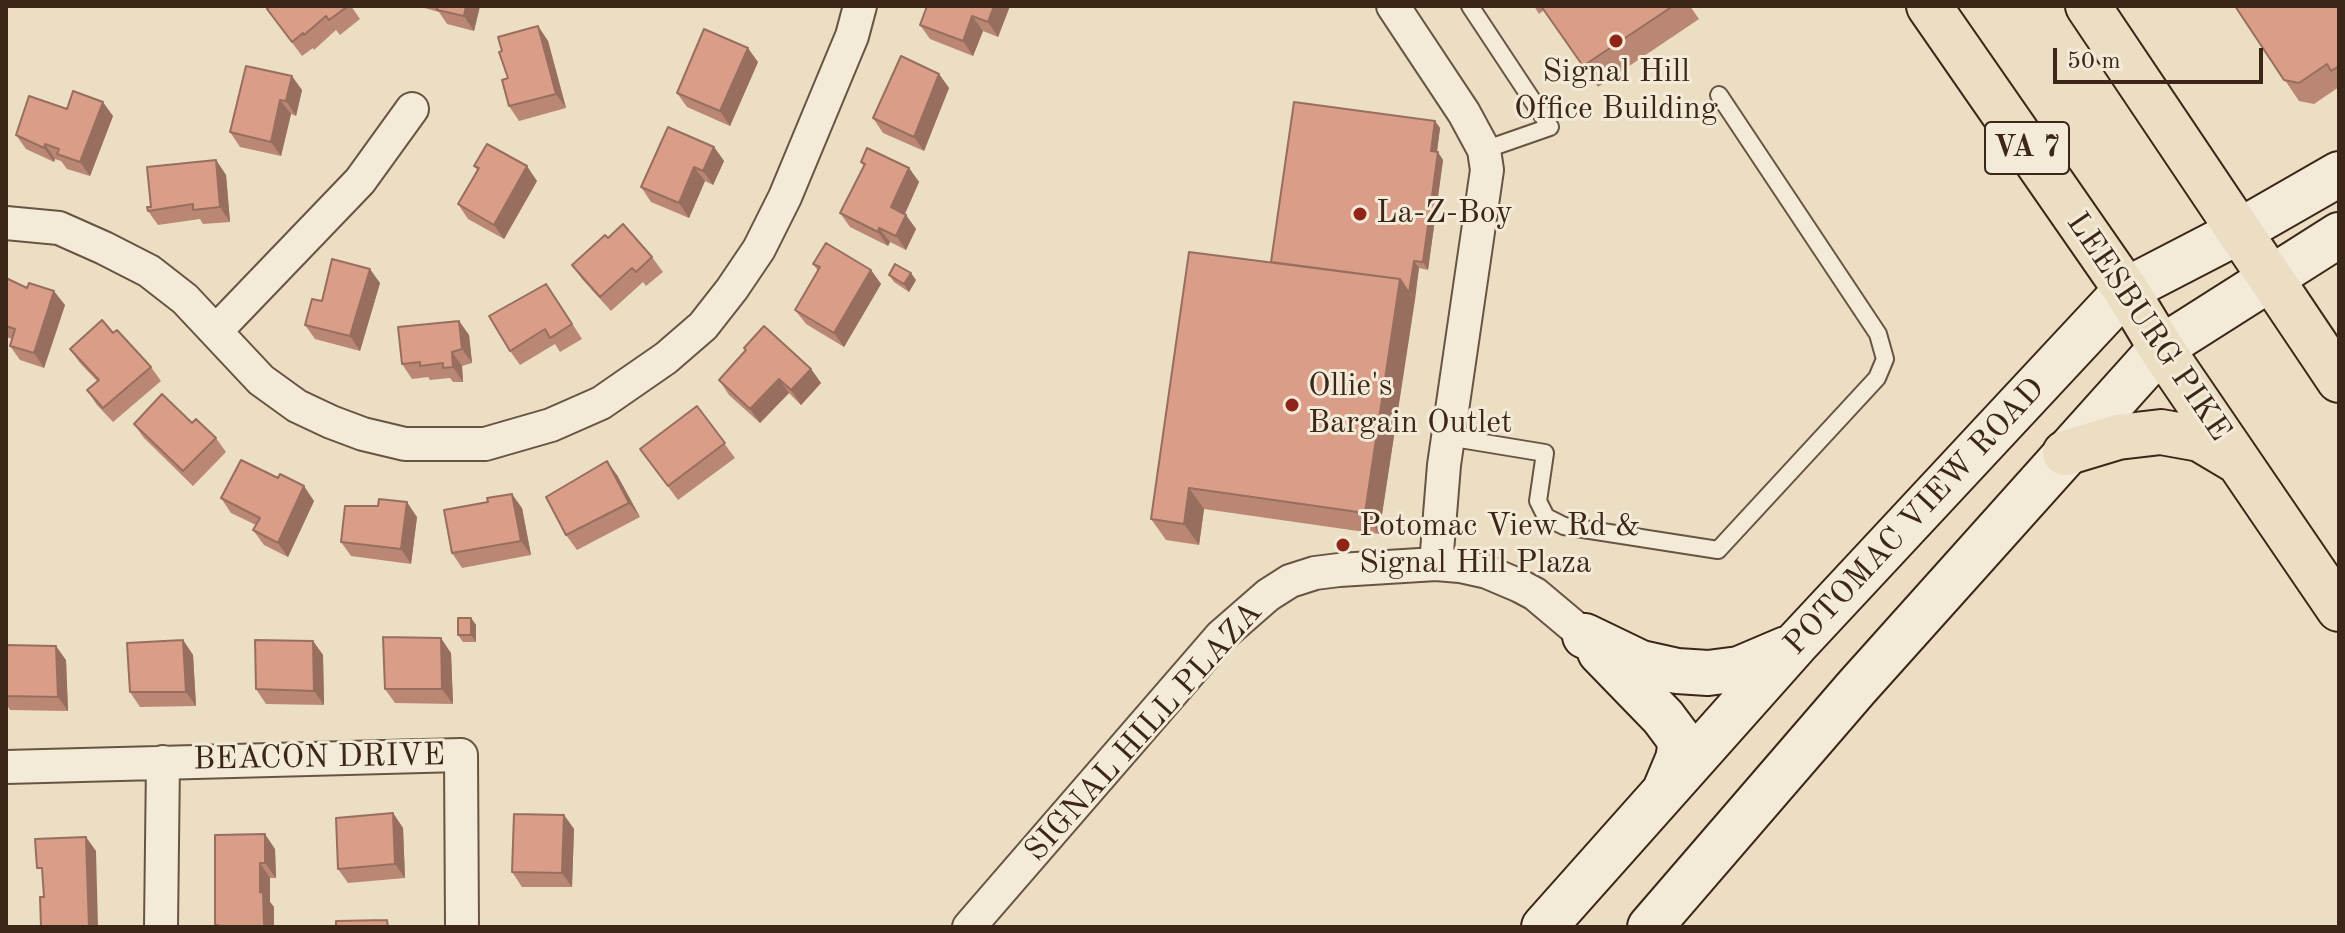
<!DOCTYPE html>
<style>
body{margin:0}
#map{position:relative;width:2345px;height:933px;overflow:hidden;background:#ecdec3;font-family:"Old Standard TT",serif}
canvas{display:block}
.frame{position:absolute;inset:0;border:8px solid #3c2618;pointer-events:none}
.scale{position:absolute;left:2053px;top:48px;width:210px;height:36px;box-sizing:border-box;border:4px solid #3c2618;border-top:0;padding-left:10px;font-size:24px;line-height:28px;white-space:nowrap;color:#3c2618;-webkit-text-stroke:6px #f3ead8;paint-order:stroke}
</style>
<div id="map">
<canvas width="2345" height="933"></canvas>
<div class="frame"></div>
<div class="scale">50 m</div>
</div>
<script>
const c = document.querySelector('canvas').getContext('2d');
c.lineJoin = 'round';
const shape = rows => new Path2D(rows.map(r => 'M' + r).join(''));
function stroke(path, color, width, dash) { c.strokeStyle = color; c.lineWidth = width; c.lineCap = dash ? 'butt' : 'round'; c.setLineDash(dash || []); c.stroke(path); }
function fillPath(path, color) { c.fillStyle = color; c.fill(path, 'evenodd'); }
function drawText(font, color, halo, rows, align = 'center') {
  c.font = font + ' "Old Standard TT",serif'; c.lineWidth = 6; c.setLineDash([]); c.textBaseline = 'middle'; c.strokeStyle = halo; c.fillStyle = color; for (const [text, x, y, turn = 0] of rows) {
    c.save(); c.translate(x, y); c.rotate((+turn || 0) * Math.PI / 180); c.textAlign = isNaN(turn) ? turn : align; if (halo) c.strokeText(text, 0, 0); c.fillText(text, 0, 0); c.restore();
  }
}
const lane = shape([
 [1470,6,1550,127,1484,150],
 [1448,437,1545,453,1538,501,1546,517,1564,526,1718,550,1877,378,1885,359,1878,334,1719,95]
]);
const street = shape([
 [1393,6,1464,113,1484,150,1487,170,1444,465,1436,564],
 [6,223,59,228,104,248,149,271,185,299,261,380,297,406,331,422,363,434,405,444,485,444,551,425,601,403,666,358,703,326,732,289,759,249,785,197,852,36,860,6],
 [216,331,360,181,412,109],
 [6,767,461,755,462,927],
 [161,927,163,762],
 [969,927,1221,636,1268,595,1290,581,1315,573,1339,570,1436,564,1460,566,1487,572,1520,586,1535,594,1585,636]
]);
const secondary = shape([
 [1585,636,1641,663,1677,671,1708,673,1739,669,1786,649],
 [1600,652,1663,717,1678,737,1680,748,1678,759,1665,790],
 [1544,927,1795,645,2126,290,2238,232,2339,174],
 [1650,927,1857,687,2161,348,2339,235]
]);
const highway = shape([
 [1929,6,2126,290,2161,348,2339,609],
 [2088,6,2339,380],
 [2065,453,2118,437,2161,432,2200,439,2237,461]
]);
stroke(lane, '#685443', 20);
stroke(street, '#685443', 36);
stroke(secondary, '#3c2618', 48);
stroke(highway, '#3c2618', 48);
stroke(lane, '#f3ead8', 16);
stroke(street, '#f3ead8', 32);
stroke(secondary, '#f3ead8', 44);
stroke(highway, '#ecdec3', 44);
fillPath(shape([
 [270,6,351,6,360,19,340,35,336,30,314,50,313,48,302,56,267,9],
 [417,6,480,6,474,31,447,24,439,12],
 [1010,6,998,37,983,31,973,56,930,39,920,25],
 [1534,6,1690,6,1699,19,1598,87,1544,10,1539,14],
 [2235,6,2339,6,2339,87,2314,104,2299,101],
 [538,26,548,41,566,108,519,121,509,106,508,78,502,51],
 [758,62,730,126,687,107,677,93],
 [246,66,302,90,296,116,291,114,281,156,240,147,230,132],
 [939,74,949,88,924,151,883,133,873,118],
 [67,109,113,116,90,176,67,169,61,161,55,159,54,162,26,149,16,135],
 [1435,121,1440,128,1437,152,1443,160,1428,270,1419,268,1379,534,1204,509,1199,545,1166,540,1151,519,1271,262],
 [714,147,724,161,713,185,705,181,689,218,651,202,641,187],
 [216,160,226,175,230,222,203,224,200,219,158,225,148,211,151,207],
 [861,162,909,168,919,182,905,214,916,229,906,250,890,242,888,246,850,227,840,213,864,166],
 [474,166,537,181,504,239,468,219,458,204,477,170],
 [608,238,652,257,663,272,646,286,643,282,611,311,582,279,572,265],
 [813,264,871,270,881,284,844,347,806,324,795,310,818,271],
 [889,275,916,280,909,292,894,282],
 [6,278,65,305,44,368,20,360,10,346,12,339,6,337],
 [380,283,360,351,315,339,305,325,322,301],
 [556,298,582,339,560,352,555,344,520,365,510,351],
 [459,321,469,335,472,363,462,366,463,382,453,382,450,378,430,380,428,377,412,379,402,364],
 [113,333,151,367,161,381,113,422,97,405,87,390,97,381,80,363,70,349],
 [811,369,821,383,801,405,789,393,760,423,729,395,719,380],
 [697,406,735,458,678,500,640,449],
 [134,424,216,438,226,452,193,486,144,438],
 [617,475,640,517,577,550,566,535],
 [221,498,314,501,288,557,264,545,253,530,256,525,231,513],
 [488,502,522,508,531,555,462,568,452,553],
 [417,517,411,564,351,556,341,542],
 [471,618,476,625,476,642,463,642,458,635],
 [183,640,193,655,196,706,140,707,130,692],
 [313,641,323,655,324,705,266,704,256,689],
 [6,645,66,660,68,711,10,710,6,704],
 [451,653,453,704,395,703,385,689],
 [393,813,403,828,405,878,348,883,338,869],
 [564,815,574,829,572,887,522,887,512,872],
 [215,835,275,849,276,878,270,878,270,902,274,907,274,927,217,927,215,925]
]), '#bb8775');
fillPath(shape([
 [466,6,480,6,474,31,464,16],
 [994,6,1010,6,998,37,988,22],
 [972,16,983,31,973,56,963,41],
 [538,26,548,41,566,108,556,94],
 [748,48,758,62,730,126,720,111],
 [939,74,949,88,924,151,914,137],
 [292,76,302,90,296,116,286,101],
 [280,100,291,114,281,156,271,142],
 [103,102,113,116,90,176,80,162],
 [1435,121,1440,128,1436,158,1431,151],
 [45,144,55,159,54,162,44,148],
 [714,147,724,161,713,185,703,171],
 [1438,152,1443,160,1428,270,1423,262],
 [216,160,226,175,230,222,220,207],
 [527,166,537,181,504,239,494,225],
 [694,167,705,181,689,218,679,203],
 [909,168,919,182,901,222,891,207],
 [906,215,916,229,906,250,896,236],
 [879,228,890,242,888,246,878,232],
 [1414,261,1419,268,1415,300,1409,293],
 [370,269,380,283,360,351,350,336],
 [871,270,881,284,844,347,834,333],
 [911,273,916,280,909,292,904,284],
 [1400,279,1415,300,1379,534,1365,513],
 [54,291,65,305,44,368,34,353],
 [459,321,469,335,472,363,462,349],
 [452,352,462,366,463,382,453,367],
 [811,369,821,383,801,405,791,390],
 [779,379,789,393,760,423,750,409],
 [607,461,617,475,640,517,629,503],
 [304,486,314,501,288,557,278,543],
 [1189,488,1204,509,1199,545,1184,524],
 [512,494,522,508,531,555,521,541],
 [407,502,417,517,411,564,401,549],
 [471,618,476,625,476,642,471,635],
 [441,638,451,653,453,704,442,689],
 [183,640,193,655,196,706,186,692],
 [313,641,323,655,324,705,314,691],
 [56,646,66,660,68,711,58,697],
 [393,813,403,828,405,878,395,864],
 [564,815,574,829,572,887,562,873],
 [265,834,275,849,276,878,265,863],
 [86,837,96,851,98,927,89,927],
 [260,863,270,878,270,902,274,907,274,927,266,927,264,924,260,892]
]), '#986e5f');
const building = shape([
 [270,6,348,6,329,20,326,16,304,35,303,33,292,42,267,9,270,6],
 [438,6,466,6,464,16,437,10,438,6],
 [927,6,994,6,988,22,972,16,963,41,920,25,927,6],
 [1541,6,1673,6,1583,66,1541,6],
 [2235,6,2339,6,2339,66,2331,71,2327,64,2299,83,2284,80,2235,6],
 [538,26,556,94,509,106,502,80,508,78,499,52,502,51,498,37,538,26],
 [704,29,748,48,720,111,677,93,704,29],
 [901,56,939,74,914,137,873,118,901,56],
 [246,66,292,76,286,101,280,100,271,142,230,132,246,66],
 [73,91,103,102,80,162,57,154,59,149,45,144,44,148,16,135,29,96,67,109,73,91],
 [1294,102,1435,121,1431,151,1438,152,1423,262,1414,261,1409,293,1400,279,1271,262,1294,102],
 [668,127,714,147,703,171,694,167,679,203,641,187,668,127],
 [487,144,527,166,494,225,458,204,479,168,474,166,487,144],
 [867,148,909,168,891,207,906,215,896,236,879,228,878,232,840,213,865,164,861,162,867,148],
 [216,160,220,207,193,210,193,204,148,211,147,207,151,207,147,167,216,160],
 [623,224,652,257,636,272,632,268,600,297,572,265,605,235,608,238,623,224],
 [826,243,871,270,834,333,795,310,820,267,813,264,826,243],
 [1189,252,1400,279,1365,513,1189,488,1184,524,1151,519,1189,252],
 [332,259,370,269,350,336,305,325,312,299,322,301,332,259],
 [895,264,911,273,904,284,889,275,895,264],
 [6,278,27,288,29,283,54,291,34,353,10,346,15,329,6,326,6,278],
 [546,284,572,324,550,338,545,329,510,351,489,316,546,284],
 [102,320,113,333,117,330,151,367,103,408,87,390,99,380,70,349,102,320],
 [459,321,462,349,452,352,453,367,443,368,443,363,420,366,420,362,402,364,398,327,459,321],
 [764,326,811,369,791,390,779,379,750,409,719,380,746,350,744,348,764,326],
 [162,394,192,423,196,419,216,438,183,471,134,424,162,394],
 [697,406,725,443,668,486,640,449,697,406],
 [241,460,278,478,280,474,304,486,278,543,253,530,260,518,221,498,241,460],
 [607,461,629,503,566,535,546,497,607,461],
 [512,494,521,541,452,553,444,510,488,502,487,498,512,494],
 [379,499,407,502,401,549,341,542,345,506,378,506,379,499],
 [458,618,471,618,471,635,458,635,458,618],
 [383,637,441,638,442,689,385,689,383,637],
 [183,640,186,692,130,692,127,643,183,640],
 [255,640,313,641,314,691,256,689,255,640],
 [6,645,56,646,58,697,6,696,6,645],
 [393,813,395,864,338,869,336,818,393,813],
 [514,814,564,815,562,873,512,872,514,814],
 [265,834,265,863,260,863,260,892,263,893,264,924,269,924,269,927,218,927,218,925,215,925,215,835,265,834],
 [86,837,89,927,41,927,40,897,44,897,42,868,37,868,35,839,86,837],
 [387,920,388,927,336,927,336,921,387,920]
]);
fillPath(building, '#d99d88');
stroke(building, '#986e5f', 2);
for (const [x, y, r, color] of [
 [1616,41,8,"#8f2418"],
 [1360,214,8,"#8f2418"],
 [1292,405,8,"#8f2418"],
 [1343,545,8,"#8f2418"]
]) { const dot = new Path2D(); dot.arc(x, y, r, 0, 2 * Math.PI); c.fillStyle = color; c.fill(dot); stroke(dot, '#f3ead8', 3); }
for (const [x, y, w] of [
 [2027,148,84]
]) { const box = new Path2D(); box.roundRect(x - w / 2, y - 26, w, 52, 6); c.fillStyle = '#f3ead8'; c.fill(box); stroke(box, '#3c2618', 2); }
drawText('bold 30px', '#3c2618', null, [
 ["VA 7",2027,148]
]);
drawText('32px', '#3c2618', '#f3ead8', [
 ["Signal Hill",1616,73,"center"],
 ["Office Building",1616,110,"center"],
 ["La-Z-Boy",1376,214],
 ["Ollie's",1308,387],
 ["Bargain Outlet",1308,424],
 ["Potomac View Rd &",1359,527],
 ["Signal Hill Plaza",1359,564]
], 'left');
drawText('32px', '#3c2618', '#f3ead8', [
 ["LEESBURG PIKE",2148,327,56],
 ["POTOMAC VIEW ROAD",1915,517,-47],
 ["SIGNAL HILL PLAZA",1144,732,-48],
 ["BEACON DRIVE",319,758,-1]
]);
</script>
